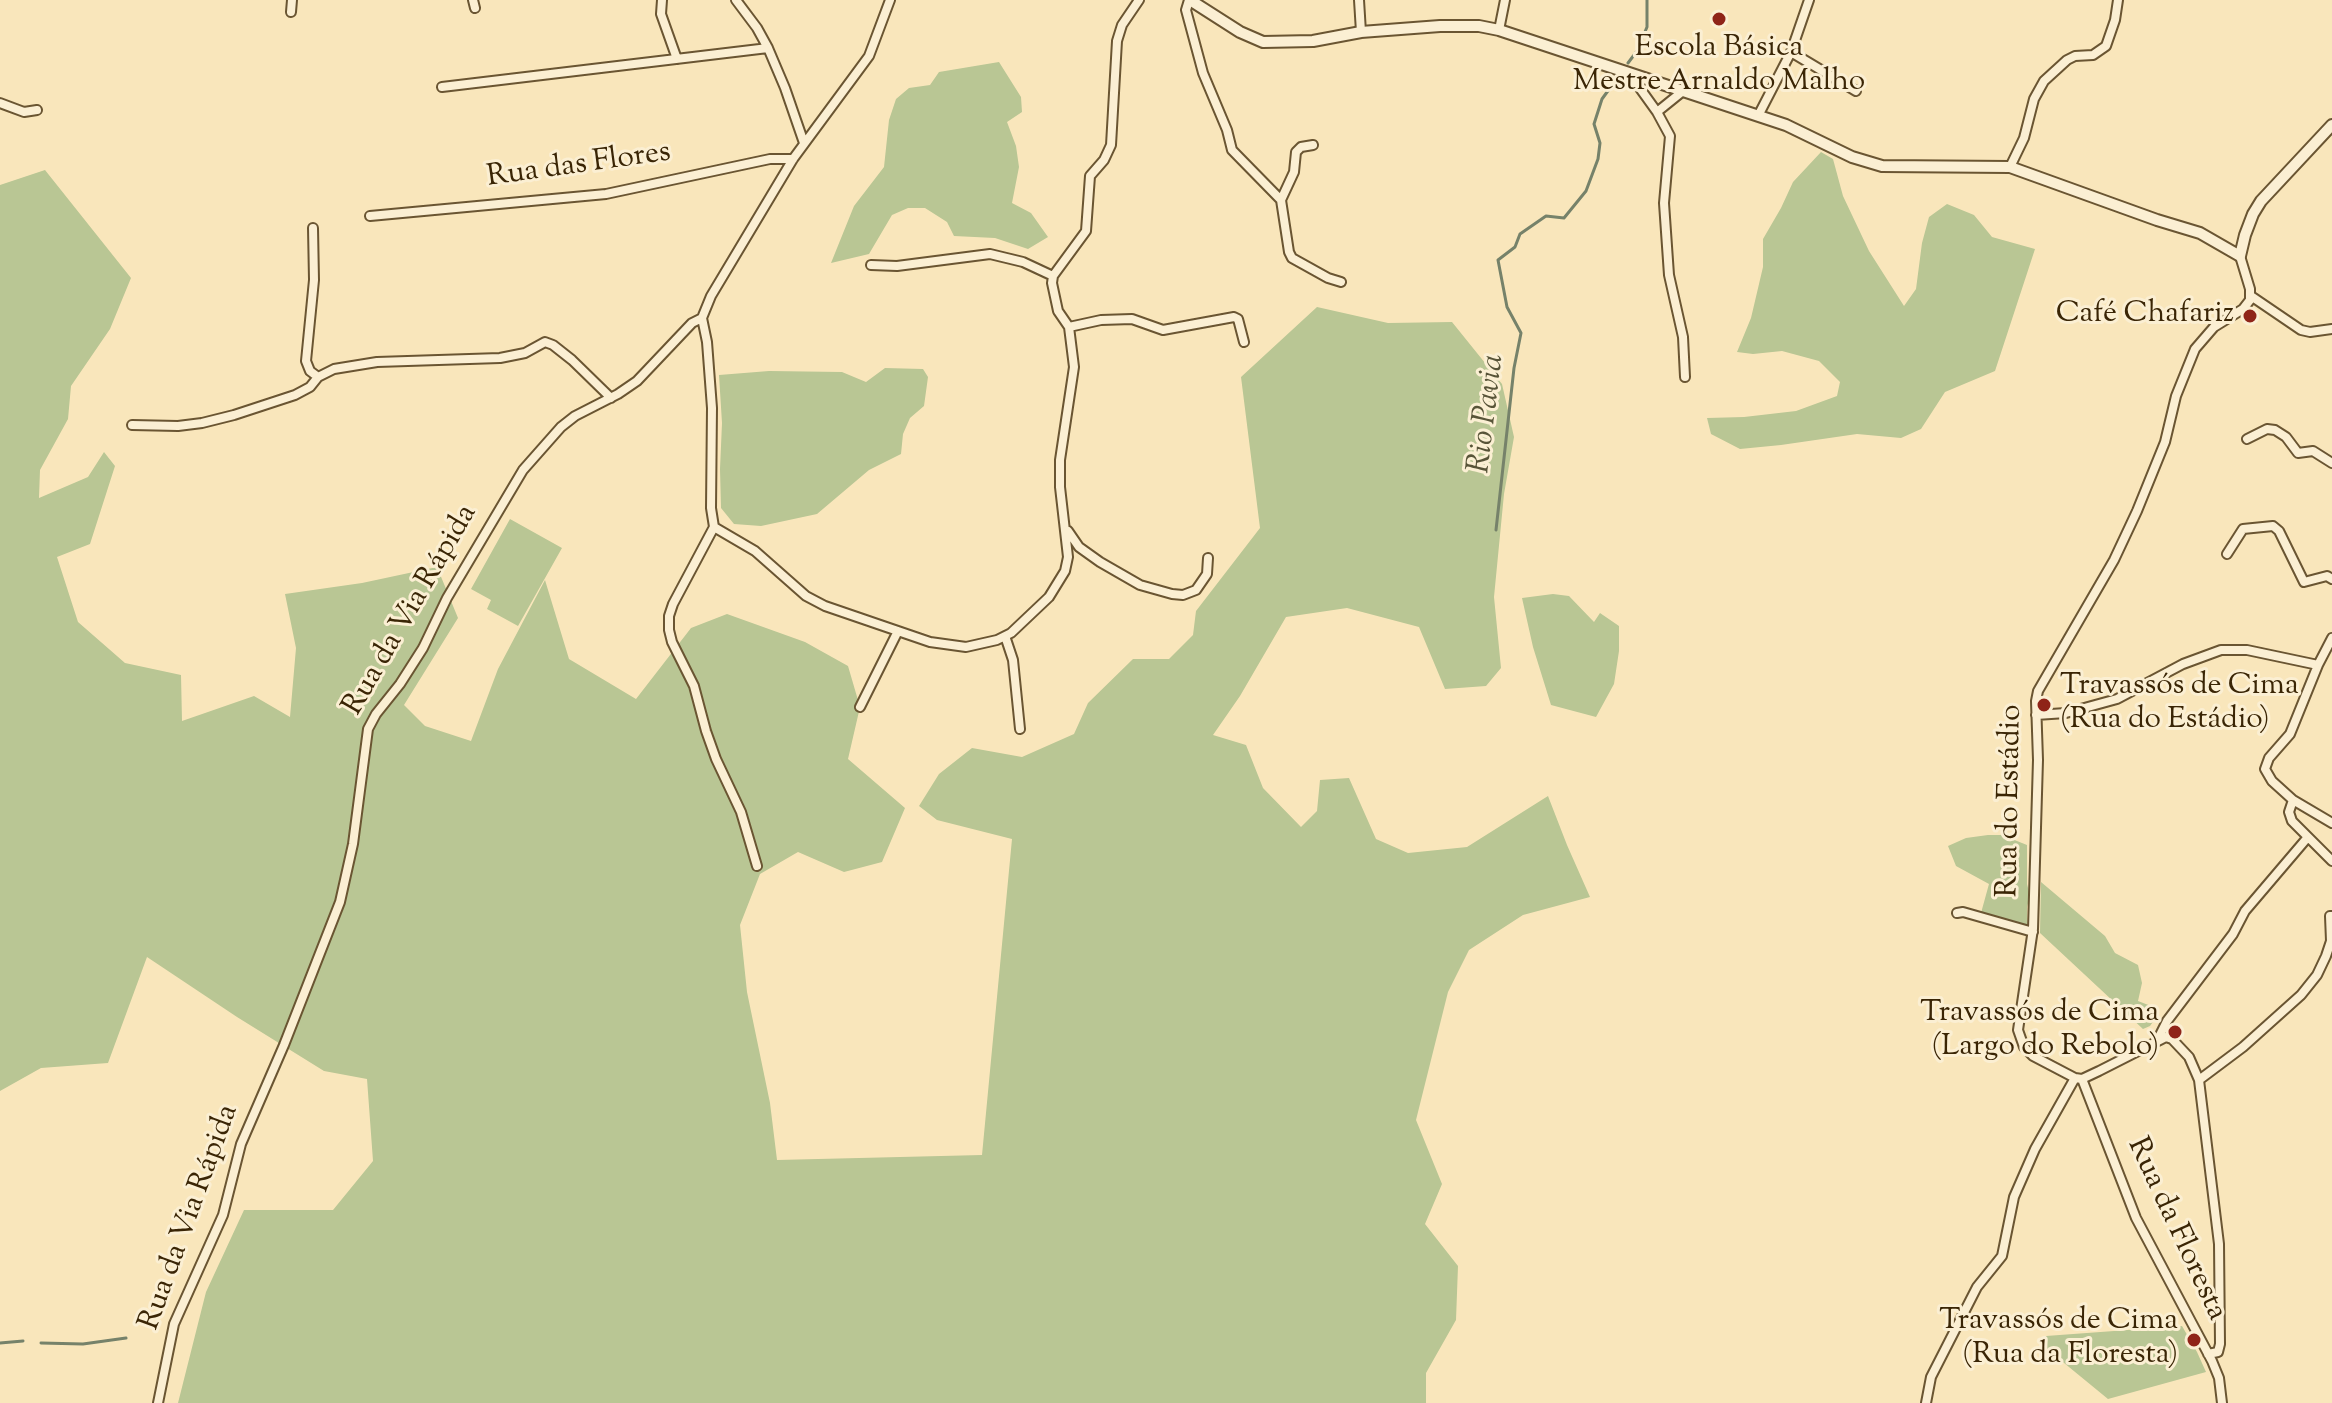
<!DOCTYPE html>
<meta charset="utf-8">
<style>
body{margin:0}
canvas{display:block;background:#f9e6bb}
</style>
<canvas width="2332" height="1403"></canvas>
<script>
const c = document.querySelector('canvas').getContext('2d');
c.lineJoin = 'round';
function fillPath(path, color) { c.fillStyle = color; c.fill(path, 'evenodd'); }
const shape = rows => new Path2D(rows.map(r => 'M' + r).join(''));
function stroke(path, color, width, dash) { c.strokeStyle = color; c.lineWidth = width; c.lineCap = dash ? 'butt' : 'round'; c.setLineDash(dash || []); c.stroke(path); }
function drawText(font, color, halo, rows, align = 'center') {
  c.font = font + ' "Sorts Mill Goudy",serif'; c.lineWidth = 6; c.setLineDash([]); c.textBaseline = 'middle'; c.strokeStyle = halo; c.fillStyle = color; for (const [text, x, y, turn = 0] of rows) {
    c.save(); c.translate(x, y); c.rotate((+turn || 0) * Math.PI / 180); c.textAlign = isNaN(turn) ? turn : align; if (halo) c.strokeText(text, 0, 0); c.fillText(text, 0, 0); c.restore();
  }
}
fillPath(shape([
 [999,62,1021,97,1022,112,1007,122,1016,146,1019,167,1012,203,1031,213,1048,237,1028,249,995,238,954,236,947,222,925,208,908,208,892,215,869,254,831,263,854,206,884,167,889,120,896,99,909,88,930,85,939,72],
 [1821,152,1833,159,1843,196,1869,251,1904,306,1916,289,1922,243,1929,217,1947,204,1974,215,1992,237,2035,249,1995,371,1945,392,1921,429,1901,438,1857,434,1781,445,1740,449,1711,434,1707,418,1744,417,1796,411,1837,396,1840,382,1819,361,1782,351,1753,354,1737,352,1751,318,1763,267,1763,239,1781,208,1793,182],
 [45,170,131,278,110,329,71,386,68,419,40,470,39,498,88,477,104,452,115,466,90,544,57,557,78,622,125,663,181,675,182,721,254,696,290,717,296,648,285,594,362,583,437,567,458,618,404,705,425,726,471,741,498,669,545,580,569,659,636,699,691,628,727,614,805,642,848,666,860,707,848,759,905,808,882,862,844,872,798,852,760,874,740,925,747,992,770,1103,777,1160,982,1155,1012,839,937,820,919,806,939,774,972,748,1022,757,1074,734,1088,703,1133,659,1169,659,1193,635,1196,611,1260,528,1241,377,1317,307,1388,323,1452,322,1502,384,1514,437,1504,494,1494,597,1501,668,1486,686,1445,689,1419,627,1347,608,1286,617,1240,696,1213,735,1246,745,1263,788,1301,827,1317,811,1320,780,1349,778,1376,839,1408,853,1467,847,1548,796,1567,845,1590,897,1523,915,1469,950,1448,992,1416,1120,1442,1184,1425,1224,1458,1266,1456,1320,1426,1373,1426,1403,178,1403,206,1292,244,1210,333,1210,373,1161,367,1079,324,1071,237,1017,147,957,108,1063,41,1068,0,1091,0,185],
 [885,368,923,369,928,377,924,406,910,418,903,434,901,454,869,470,817,514,761,526,734,524,721,508,720,469,722,423,719,375,769,371,842,372,866,382],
 [510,519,562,548,518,626,487,609,491,600,471,589],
 [1553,594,1569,596,1594,622,1600,613,1619,626,1619,651,1614,684,1596,717,1551,705,1533,647,1522,598],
 [1988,835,2002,835,2027,845,2027,884,2030,896,2027,907,2027,925,1981,913,1989,884,1956,866,1948,846,1966,838],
 [2041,882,2105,936,2115,953,2138,965,2142,983,2138,1001,2151,1006,2155,1019,2150,1026,2143,1029,2040,933],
 [2182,1326,2197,1352,2206,1372,2108,1399,2047,1349,2046,1336]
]), '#b9c694');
stroke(shape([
 [1628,63,1637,51,1647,27,1647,0],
 [1496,530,1514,368,1521,333,1507,307,1498,260,1515,247,1520,234,1546,216,1564,218,1586,191,1598,159,1600,143,1594,124,1602,99,1618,77],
 [0,1343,23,1341],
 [41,1343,83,1344,126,1338]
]), '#76826a', 3);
const minor = shape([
 [473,0,475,8],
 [662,0,661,14,677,59],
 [736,0,757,28,768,48,785,88,804,143],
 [1189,0,1186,10,1203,73,1227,130,1232,150,1281,200,1289,252,1292,258,1328,278,1341,282],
 [1359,0,1361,32],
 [291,12,292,0],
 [1499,30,1505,0],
 [1791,52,1856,91],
 [1629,73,1657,112,1670,136,1664,203,1669,275,1683,337,1685,377],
 [442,87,768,48],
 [0,103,24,112,37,110],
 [1657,112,1683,91],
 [1758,116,1791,52,1809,0],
 [2010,167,2024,138,2034,99,2044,81,2067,60,2075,56,2093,55,2106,46,2115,20,2118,0],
 [1281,200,1294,172,1296,152,1301,147,1313,145],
 [370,216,606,194,770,159,793,159],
 [313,228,314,280,306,361,310,371,318,377],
 [871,265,897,266,990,254,1023,262,1053,276],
 [2251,296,2301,330,2310,332,2332,329],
 [702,318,707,342,712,408,711,508,714,527],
 [1069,327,1101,320,1132,319,1163,330,1234,317,1238,319,1244,342],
 [132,425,178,426,202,423,234,415,295,395,310,387,318,377,334,369,377,362,500,358,525,353,545,342,553,345,572,360,611,398],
 [2247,439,2267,429,2275,430,2286,437,2298,453,2313,451,2332,463],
 [714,527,755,551,806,596,825,606,930,642,966,647,997,640,1011,633,1049,597,1065,571,1068,557,1060,487,1060,460,1074,367,1069,327,1058,311,1052,283,1053,276,1086,231,1090,176,1104,160,1111,145,1117,41,1122,25,1139,0],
 [714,527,673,604,669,616,669,630,672,642,694,686,706,731,716,759,741,812,757,866],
 [1068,531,1079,547,1100,562,1140,585,1172,594,1183,595,1196,590,1207,574,1208,558],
 [2227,554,2243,529,2273,526,2279,531,2304,582,2327,576,2332,579],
 [1005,636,1013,660,1020,729],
 [2332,638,2318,665,2290,734,2269,758,2265,769,2272,781,2293,800,2332,823],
 [860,707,898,631],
 [2036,715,2066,713,2117,699,2183,664,2221,650,2247,650,2318,665],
 [2293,800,2289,812,2292,821,2332,861],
 [1957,913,1963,912,2033,932],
 [2158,1039,2167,1021,2233,934,2245,911,2308,837],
 [2082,1079,2136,1218,2212,1361,2219,1378,2222,1403],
 [2199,1080,2243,1047,2301,995,2317,975,2326,956,2331,941,2330,916,2332,916],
 [2208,1354,2218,1352,2220,1344,2219,1244,2199,1080,2189,1057,2172,1039,2166,1037,2099,1071,2082,1079,2075,1078,2033,1056,2024,1047,2018,1030,2033,929,2038,760,2036,701,2038,691,2114,560,2137,511,2165,442,2176,396,2195,349,2214,327,2243,309,2250,300,2250,289,2240,256],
 [158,1403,174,1324,223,1215,241,1144,284,1045,340,902,353,844,368,729,376,714,400,684,423,648,447,598,523,470,561,427,575,416,618,394,637,381,692,323,702,318,711,296,793,159,869,56,890,0],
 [1926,1403,1931,1377,1977,1287,2002,1256,2014,1197,2035,1149,2075,1078]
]);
const tertiary = shape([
 [1190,0,1240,32,1263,42,1313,41,1361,32,1440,26,1479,26,1499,30,1786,125,1852,157,1882,166,2010,167,2157,220,2200,233,2240,256,2245,235,2253,214,2261,201,2332,125]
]);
stroke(minor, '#6a5532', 12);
stroke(tertiary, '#6a5532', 14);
stroke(minor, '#fbefd3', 8);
stroke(tertiary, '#fbefd3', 10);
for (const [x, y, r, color] of [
 [1719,19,8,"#8f2418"],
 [2250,316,8,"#8f2418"],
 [2044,705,8,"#8f2418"],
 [2175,1032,8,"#8f2418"],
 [2194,1340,8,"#8f2418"]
]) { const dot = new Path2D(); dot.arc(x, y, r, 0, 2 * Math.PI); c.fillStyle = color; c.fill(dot); stroke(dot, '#fbefd3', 3); }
drawText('30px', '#3a2505', '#fbefd3', [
 ["Escola Básica",1719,50,"center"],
 ["Mestre Arnaldo Malho",1719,84,"center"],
 ["Café Chafariz",2234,316],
 ["Travassós de Cima",2060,688,"left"],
 ["(Rua do Estádio)",2060,722,"left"],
 ["Travassós de Cima",2159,1015],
 ["(Largo do Rebolo)",2159,1049],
 ["Travassós de Cima",2178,1323],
 ["(Rua da Floresta)",2178,1357]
], 'right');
drawText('30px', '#3a2505', '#fbefd3', [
 ["Rua das Flores",579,167,-8],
 ["Rua da Via Rápida",412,611,-60],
 ["Rua do Estádio",2012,801,-89],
 ["Rua da Via Rápida",191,1218,-70],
 ["Rua da Floresta",2175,1230,65]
]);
drawText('italic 32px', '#585438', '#fbefd3', [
 ["Rio Pavia",1489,414,-83]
]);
</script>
